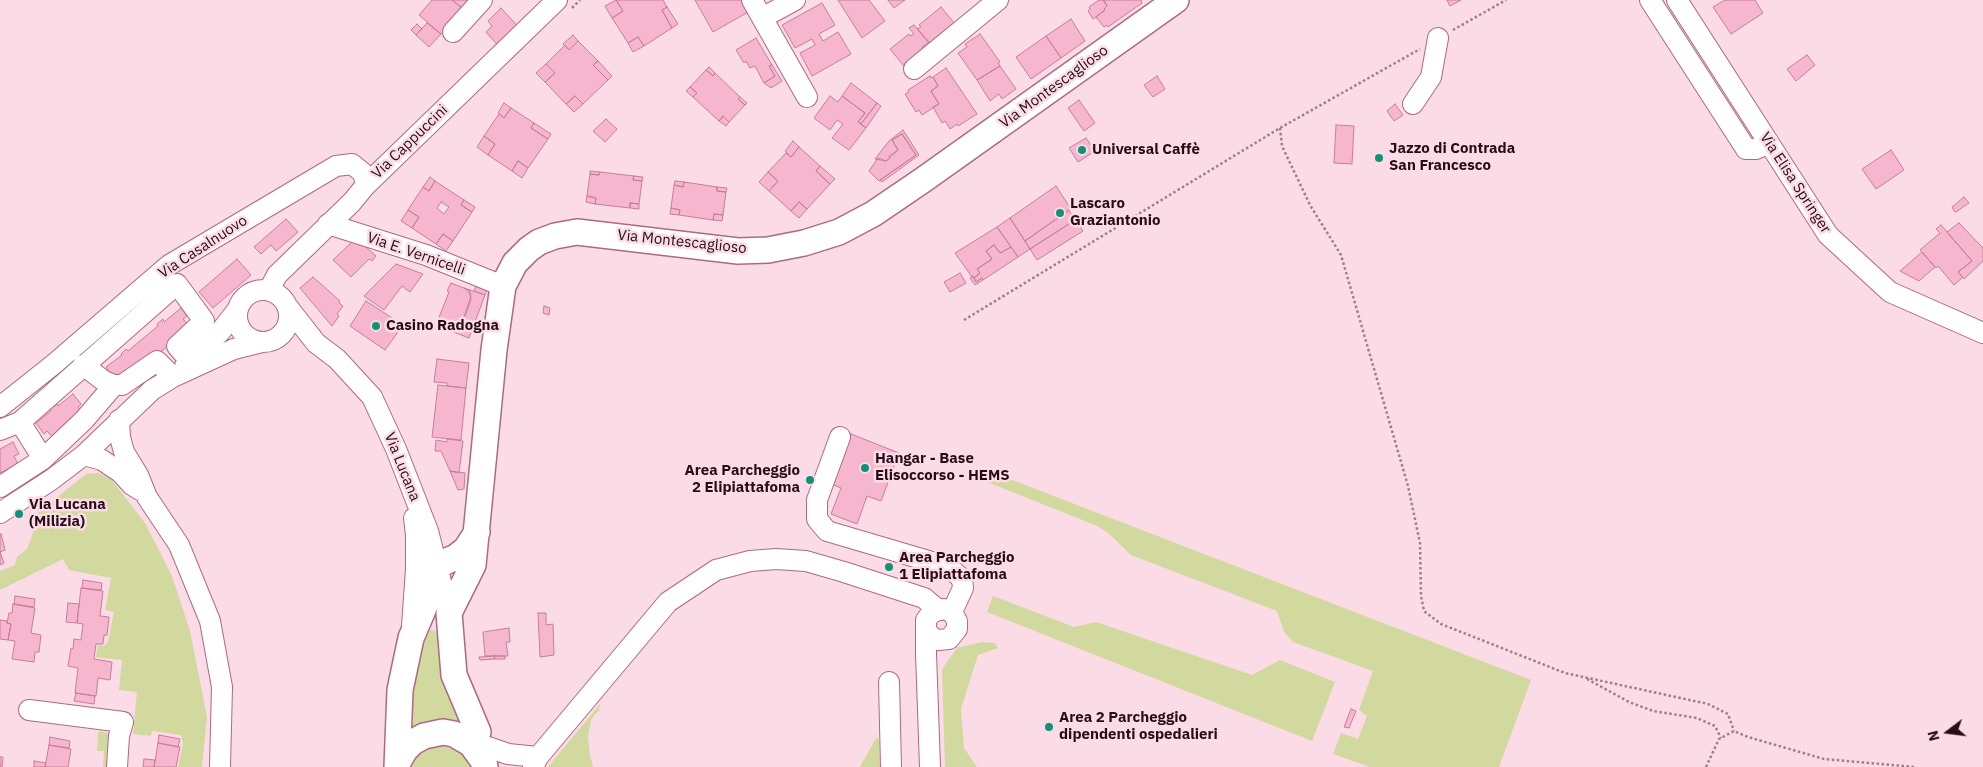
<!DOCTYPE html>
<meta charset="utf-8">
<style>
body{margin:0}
#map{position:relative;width:1983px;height:767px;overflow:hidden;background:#fbdbe6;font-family:"IBM Plex Sans",sans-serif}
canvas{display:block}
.north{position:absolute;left:1923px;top:707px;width:50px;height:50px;-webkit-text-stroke:4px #fbdbe6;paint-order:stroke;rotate:255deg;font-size:14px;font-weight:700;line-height:20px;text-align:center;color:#260c17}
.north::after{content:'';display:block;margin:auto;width:18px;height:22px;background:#260c17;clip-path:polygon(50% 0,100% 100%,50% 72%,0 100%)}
</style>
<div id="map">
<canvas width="1983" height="767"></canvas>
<div class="north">N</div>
</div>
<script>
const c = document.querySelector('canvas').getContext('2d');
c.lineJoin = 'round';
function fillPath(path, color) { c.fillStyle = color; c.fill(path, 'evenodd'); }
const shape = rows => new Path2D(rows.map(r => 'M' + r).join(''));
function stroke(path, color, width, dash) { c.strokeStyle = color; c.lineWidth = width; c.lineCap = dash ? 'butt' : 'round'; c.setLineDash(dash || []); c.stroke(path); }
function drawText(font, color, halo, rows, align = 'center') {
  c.font = font + ' "IBM Plex Sans",sans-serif'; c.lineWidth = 5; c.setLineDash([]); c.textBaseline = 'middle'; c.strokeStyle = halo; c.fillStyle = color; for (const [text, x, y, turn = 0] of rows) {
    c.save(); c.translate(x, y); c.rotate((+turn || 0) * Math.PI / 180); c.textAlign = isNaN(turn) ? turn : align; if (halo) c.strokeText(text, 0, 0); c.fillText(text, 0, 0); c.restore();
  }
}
fillPath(shape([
 [981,468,1531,680,1499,767,1370,767,1333,754,1341,733,1358,739,1367,716,1359,710,1373,671,1293,642,1284,632,1277,611,1131,555,1107,532,1095,525,987,482,983,478],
 [98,473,110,478,145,523,172,576,190,631,207,717,202,767,178,767,183,744,181,735,152,731,151,736,133,734,137,692,119,690,122,660,96,657,98,645,104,646,108,642,114,612,105,610,111,578,69,570,63,559,0,590,0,571,15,565,17,557,27,549,33,533,30,519,86,474],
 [993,596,1074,627,1096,622,1252,675,1280,660,1335,682,1312,741,987,612],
 [432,630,439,633,467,723,406,734,406,710,422,632],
 [982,642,995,643,998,648,978,655,961,709,964,748,977,767,945,767,942,669,957,648],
 [600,704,599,711,594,715,591,721,588,736,590,755,593,767,548,767],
 [100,731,111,734,110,767,103,767,104,751,97,751,98,733],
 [876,738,879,740,880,767,860,767],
 [438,743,457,746,475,767,407,767,412,756]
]), '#d1d99f');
const building = shape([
 [432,0,452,0,463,9,441,34,419,15,432,0],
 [452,0,470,0,463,9,452,0],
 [616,0,663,0,667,7,662,10,672,28,644,46,638,37,628,43,612,18,623,11,616,0],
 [616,0,623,11,612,18,605,6,616,0],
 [695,0,744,0,750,11,713,32,695,0],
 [838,0,869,0,885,21,862,38,838,0],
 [888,0,905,0,894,8,888,0],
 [1099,0,1104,0,1107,6,1104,9,1105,10,1093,19,1088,11,1090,9,1089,7,1099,0],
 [1103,0,1141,0,1142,3,1108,27,1107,25,1104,27,1096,17,1105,10,1104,9,1107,6,1103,0],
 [1447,0,1461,0,1450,6,1447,0],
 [1725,0,1755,0,1763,13,1731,34,1713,7,1725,0],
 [822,3,835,25,819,34,823,41,838,32,851,54,812,76,800,53,815,45,812,39,795,48,782,25,822,3],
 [667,7,678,24,672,28,662,10,667,7],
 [941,7,955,24,930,44,917,29,921,27,919,25,941,7],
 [501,8,521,30,501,49,486,32,492,26,488,21,501,8],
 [1071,19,1085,41,1061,58,1046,36,1071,19],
 [427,23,441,34,429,47,416,35,427,23],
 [417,24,422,29,416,35,411,30,417,24],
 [914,25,929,42,922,47,924,50,904,66,890,49,909,34,910,36,914,34,909,28,914,25],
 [980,34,1000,62,998,63,1000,66,977,80,958,53,967,47,965,44,980,34],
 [573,35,578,41,569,50,563,44,573,35],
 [1046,36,1061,58,1031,79,1016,57,1046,36],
 [638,37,644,46,633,52,628,43,638,37],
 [756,38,772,65,769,66,775,76,764,83,755,66,750,68,746,61,744,63,736,50,756,38],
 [578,41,598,61,593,65,608,80,583,104,575,96,566,104,545,82,555,73,546,64,565,45,569,50,578,41],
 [1807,55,1815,65,1796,81,1787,69,1807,55],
 [598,61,612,76,608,80,593,65,598,61],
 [546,64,555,73,545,82,536,73,546,64],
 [772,65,782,81,771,88,764,83,775,76,769,66,772,65],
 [1000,66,1016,89,1002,99,999,94,990,101,977,80,1000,66],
 [709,67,715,73,713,76,706,70,709,67],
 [946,68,977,114,958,126,957,124,950,129,945,121,942,123,933,107,939,104,931,91,938,86,933,77,946,68],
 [706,70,713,76,715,73,740,97,738,99,745,105,729,122,723,116,719,121,693,97,697,93,690,87,706,70],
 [930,76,931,78,933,77,938,86,931,91,939,104,922,115,919,110,916,112,905,94,909,92,908,90,930,76],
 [1157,76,1165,89,1153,97,1144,85,1157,76],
 [851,83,877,103,861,124,858,122,865,113,842,96,851,83],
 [690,87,697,93,693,97,686,91,690,87],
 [575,96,583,104,574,112,566,104,575,96],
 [830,96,838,102,842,96,865,113,858,122,866,128,849,150,832,138,843,124,837,120,830,130,814,118,830,96],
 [740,97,747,103,745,105,738,99,740,97],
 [1079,100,1095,123,1084,131,1068,108,1079,100],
 [504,103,511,108,504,118,498,113,504,103],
 [877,103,881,106,866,128,861,124,877,103],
 [1395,104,1403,115,1394,121,1387,111,1395,104],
 [511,108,534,123,531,128,548,139,528,168,518,161,512,171,488,155,495,144,484,136,499,114,504,118,511,108],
 [723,116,729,122,726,126,719,121,723,116],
 [606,119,617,129,605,142,593,131,606,119],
 [534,123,551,134,548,139,531,128,534,123],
 [1336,125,1354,126,1352,164,1334,163,1336,125],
 [903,130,919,155,882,182,880,180,916,155,902,134,892,140,898,150,889,156,890,158,886,161,875,159,889,141,903,130],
 [902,134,916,155,879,181,869,171,878,158,886,161,898,150,892,140,902,134],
 [484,136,495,144,488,155,477,147,484,136],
 [1086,138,1095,151,1078,162,1069,148,1086,138],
 [793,141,799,147,791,157,785,151,793,141],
 [799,147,820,166,816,171,830,184,807,209,799,202,791,211,769,191,778,181,768,172,786,153,791,157,799,147],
 [1891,150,1904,170,1876,189,1862,169,1891,150],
 [518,161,528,168,522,178,512,171,518,161],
 [820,166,835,179,830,184,816,171,820,166],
 [590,171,600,172,599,175,590,174,590,171],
 [600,172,634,176,633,180,642,181,639,204,630,203,630,208,595,204,596,198,587,196,590,174,599,175,600,172],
 [768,172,778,181,769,191,759,182,768,172],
 [634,176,643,177,642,181,633,180,634,176],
 [430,177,435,181,429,191,423,187,430,177],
 [435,181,464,200,461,205,472,212,453,241,443,234,436,244,412,228,419,217,408,210,423,187,429,191,435,181],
 [441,202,449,207,444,214,437,208,441,202],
 [675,181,684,182,683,187,674,185,675,181],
 [684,182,717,187,717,191,726,192,723,215,714,214,713,220,679,215,680,210,671,208,674,185,683,187,684,182],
 [1056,186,1071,209,1025,241,1010,218,1056,186],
 [717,187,727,188,726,192,717,191,717,187],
 [587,196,596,198,595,204,586,202,587,196],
 [1964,197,1969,203,1956,212,1954,211,1952,207,1964,197],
 [464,200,475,207,472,212,461,205,464,200],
 [799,202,807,209,799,218,791,211,799,202],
 [630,203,639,204,639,209,630,208,630,203],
 [671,208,680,210,679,215,670,214,671,208],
 [408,210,419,217,412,228,401,221,408,210],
 [1069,210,1075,220,1030,249,1025,241,1069,210],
 [714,214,723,215,722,221,713,220,714,214],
 [1010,218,1030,249,1018,257,997,227,1010,218],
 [286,219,298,232,276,251,271,245,261,254,254,247,286,219],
 [1075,220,1083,231,1037,260,1030,249,1075,220],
 [1959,223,1983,248,1983,261,1964,279,1958,272,1972,261,1947,232,1959,223],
 [1941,225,1972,261,1958,272,1963,277,1954,285,1938,266,1936,268,1920,250,1940,233,1936,229,1941,225],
 [997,227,1011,247,1000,253,994,245,986,251,992,259,977,269,980,273,974,278,972,277,955,253,997,227],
 [443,234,453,241,446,251,436,244,443,234],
 [356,238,376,256,372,261,369,259,351,277,333,260,356,238],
 [994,245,1000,253,1011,247,1018,257,983,280,982,278,976,282,974,278,980,273,977,269,992,259,986,251,994,245],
 [1922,252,1935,267,1919,281,1900,271,1922,252],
 [237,259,251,275,213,308,199,292,237,259],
 [396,264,423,274,410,292,402,286,384,310,364,296,396,264],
 [960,273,966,283,950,292,944,282,960,273],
 [973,276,976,282,982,278,983,280,975,285,970,278,973,276],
 [313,277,340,301,339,303,343,306,337,314,339,316,332,326,300,288,313,277],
 [478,281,488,286,485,295,474,291,478,281],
 [451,283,469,290,471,296,461,326,452,331,436,325,449,292,447,291,451,283],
 [464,288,485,295,469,338,448,330,456,330,461,326,471,300,470,293,464,288],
 [366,301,403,325,385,350,350,326,366,301],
 [544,306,550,308,549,315,543,313,544,306],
 [181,308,187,316,183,319,191,328,123,381,117,374,113,377,106,367,122,355,121,354,126,349,128,351,158,326,157,324,163,319,164,322,181,308],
 [437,359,469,363,466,388,447,386,447,383,434,382,437,359],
 [438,385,466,388,461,440,432,437,438,385],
 [73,394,81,404,78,407,83,414,53,438,47,431,44,434,36,423,51,411,50,409,57,404,58,406,73,394],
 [851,434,899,453,881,501,867,496,857,524,831,514,841,488,831,484,851,434],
 [447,439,463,441,459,473,450,471,441,451,435,451,436,440,447,442,447,439],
 [13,442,19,454,14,456,18,464,0,473,0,449,13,442],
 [450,471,465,473,464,489,458,490,450,471],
 [1,534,5,550,0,552,0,534,1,534],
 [0,552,4,563,0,565,0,552],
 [83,580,102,583,101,590,82,588,83,580],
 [81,588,103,591,100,616,109,617,107,635,104,635,103,644,96,644,94,659,112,662,110,680,98,678,96,696,75,693,78,668,68,666,71,648,73,649,74,639,81,640,83,624,77,623,81,588],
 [15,596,35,599,34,607,14,604,15,596],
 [68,603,79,604,77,623,66,622,68,603],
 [13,604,35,608,31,633,41,635,39,652,35,652,34,662,12,659,15,641,8,640,11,624,7,623,9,613,12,613,13,604],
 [538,613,546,613,546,625,553,624,554,655,540,657,538,613],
 [0,620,7,621,7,623,11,624,8,640,0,639,0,620],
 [509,628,510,642,506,642,508,656,485,656,483,632,509,628],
 [494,656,505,656,505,659,495,659,494,656],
 [494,656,495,659,480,660,479,657,494,656],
 [76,693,95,696,94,704,74,701,76,693],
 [1351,709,1356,711,1349,728,1344,727,1351,709],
 [159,735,180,739,178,747,158,743,159,735],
 [50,737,70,741,69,748,49,745,50,737],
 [158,743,180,747,176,767,154,767,158,743],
 [49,745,71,749,68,767,45,767,49,745],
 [0,757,3,757,2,767,0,767,0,757],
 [144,759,155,760,154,767,143,767,144,759],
 [34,761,46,763,45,767,34,767,34,761]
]);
fillPath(building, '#f6b6ce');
stroke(building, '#c67e9b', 1);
const minor = shape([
 [752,0,807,97],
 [1650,0,1746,149,1756,149,1769,143],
 [1677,0,1828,235,1890,292,1983,333],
 [762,18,795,0],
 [453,32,482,0],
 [914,69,998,0],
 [1413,104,1431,77,1438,38],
 [328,224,426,255,503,286],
 [269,290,277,275,352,202,366,185,557,0],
 '237 316a26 26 0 1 1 52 0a26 26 0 1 1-52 0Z',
 [287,306,316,343,337,359,372,397,396,449,428,531,449,613],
 [83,365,104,381,114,385,122,385,157,361,173,377],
 [185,366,220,332,238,309],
 [0,407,54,364,169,265,336,166,352,164,363,173,366,185],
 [119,420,120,437,124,452,138,475,147,497,179,545,210,621,222,687,220,767],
 [20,422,43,459],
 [0,430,20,422,177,284,204,321,177,346,183,353],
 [840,437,817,500,817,519,827,531,949,567,962,579,963,588,952,612],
 [84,455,102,460,120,472,132,485,140,490],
 [0,487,43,459,84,420,114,385],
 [0,513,51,480,84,455,152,390,173,377,234,349,262,342],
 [412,626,416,569,416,535,414,518],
 [927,632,933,638,938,640,949,639,957,629,957,621,952,612,944,609,932,612,926,620,926,654,930,767],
 [889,682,891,767],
 [29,710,123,722,119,736,117,767],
 [474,746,488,747,508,754,538,757],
 [533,767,538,757,668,602,716,570,750,561,776,559,806,561,844,572,924,598,937,609]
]);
const major = shape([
 [471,744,478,732,454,675,449,613,473,565,494,350,503,286,515,263,529,249,539,242,555,236,577,232,738,251,768,250,804,243,839,232,873,214,923,180,1176,0],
 [398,762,405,750,413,742,424,736,443,732,454,734,471,744,484,762,485,767],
 [397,767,400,690,411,638,428,598,436,566,456,557,466,549,477,532]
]);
stroke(minor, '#af6885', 22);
stroke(major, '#af6885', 28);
stroke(shape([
 [572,8,580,0],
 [1453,30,1506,0],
 [1280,128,1282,146,1310,205,1341,255,1408,486,1420,543,1421,596,1424,611,1441,624,1565,673,1708,704,1728,714,1734,731],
 [243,295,252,286],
 [964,320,1280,128,1420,49],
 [1587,679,1629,702,1653,711,1697,718,1715,726,1721,738],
 [1706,767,1719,739,1734,731,1748,737,1824,759,1915,767]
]), '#9c7f8a', 2.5, [2.5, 2.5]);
stroke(minor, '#fff', 20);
stroke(major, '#fff', 25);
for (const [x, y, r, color] of [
 [1082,150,5,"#129179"],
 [1379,158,5,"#129179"],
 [1060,213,5,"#129179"],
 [376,326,5,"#129179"],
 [865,468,5,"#129179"],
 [810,480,5,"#129179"],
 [19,514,5,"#129179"],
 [889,567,5,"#129179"],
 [1049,727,5,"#129179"]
]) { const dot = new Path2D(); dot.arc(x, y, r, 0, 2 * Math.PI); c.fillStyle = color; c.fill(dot); stroke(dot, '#fbdbe6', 2); }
drawText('15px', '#260c17', '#fbdbe6', [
 ["Via Montescaglioso",1054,87,-36],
 ["Via Cappuccini",410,142,-44],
 ["Via Elisa Springer",1795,183,57],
 ["Via Montescaglioso",682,242,6],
 ["Via Casalnuovo",203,247,-33],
 ["Via E. Vernicelli",416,254,19],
 ["Via Lucana",402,467,68]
]);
drawText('bold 15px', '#260c17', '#fbdbe6', [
 ["Jazzo di Contrada",1389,149],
 ["San Francesco",1389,166],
 ["Universal Caffè",1092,150],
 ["Lascaro",1070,204],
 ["Graziantonio",1070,221],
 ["Casino Radogna",386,326],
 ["Hangar - Base",875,459],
 ["Elisoccorso - HEMS",875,476],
 ["Area Parcheggio",800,471,"right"],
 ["2 Elipiattafoma",800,488,"right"],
 ["Via Lucana",29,505],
 ["(Milizia)",29,522],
 ["Area Parcheggio",899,558],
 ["1 Elipiattafoma",899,575],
 ["Area 2 Parcheggio",1059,718],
 ["dipendenti ospedalieri",1059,735]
], 'left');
</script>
